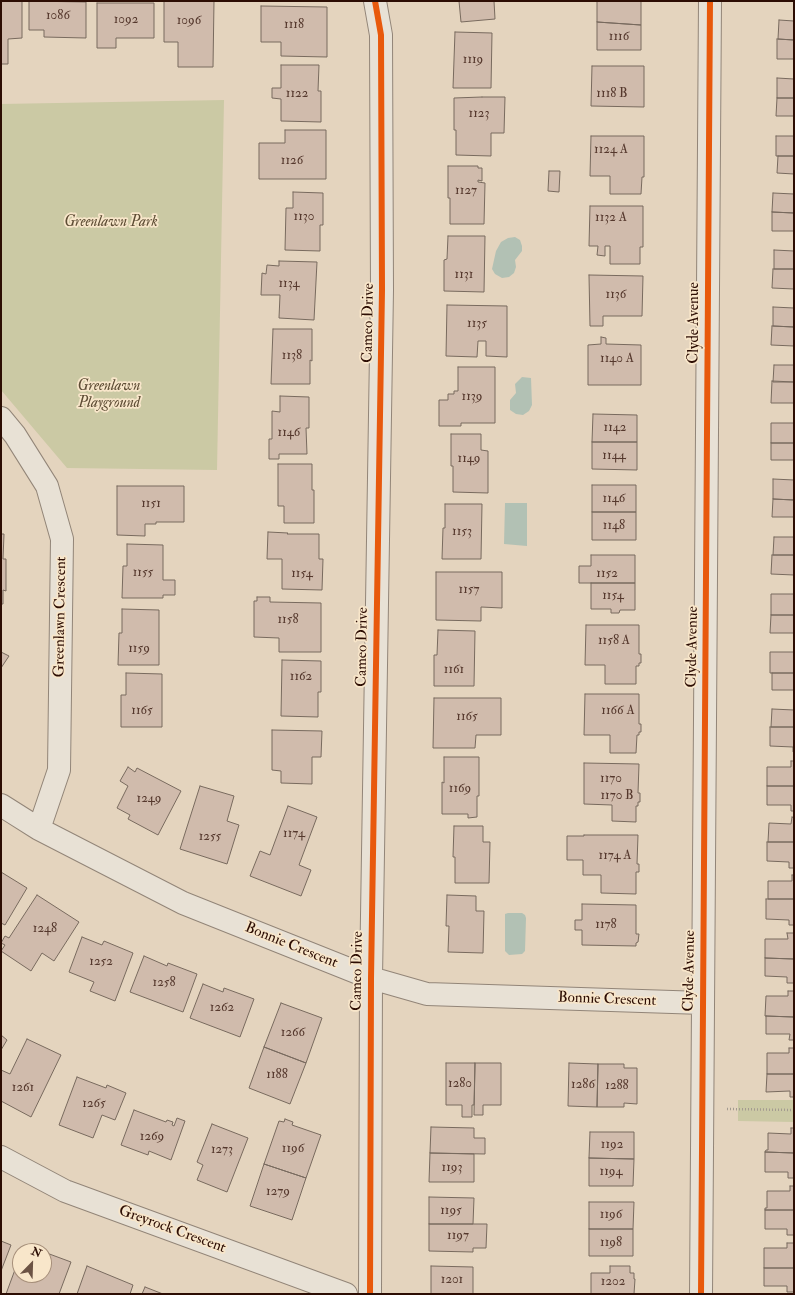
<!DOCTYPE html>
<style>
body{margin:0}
#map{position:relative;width:795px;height:1295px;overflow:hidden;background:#e4d4be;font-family:"IM FELL Double Pica",serif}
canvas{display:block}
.frame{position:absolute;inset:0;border:2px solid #2c0d03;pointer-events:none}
.north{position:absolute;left:12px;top:1243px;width:40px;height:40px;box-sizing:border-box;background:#f8e6ca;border:1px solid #a68f7a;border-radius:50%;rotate:23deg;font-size:11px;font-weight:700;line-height:16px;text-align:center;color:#2c0d03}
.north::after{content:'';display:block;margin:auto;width:14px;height:18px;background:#6c5344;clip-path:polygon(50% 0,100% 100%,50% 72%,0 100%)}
</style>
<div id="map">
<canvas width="795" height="1295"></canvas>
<div class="frame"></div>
<div class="north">N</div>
</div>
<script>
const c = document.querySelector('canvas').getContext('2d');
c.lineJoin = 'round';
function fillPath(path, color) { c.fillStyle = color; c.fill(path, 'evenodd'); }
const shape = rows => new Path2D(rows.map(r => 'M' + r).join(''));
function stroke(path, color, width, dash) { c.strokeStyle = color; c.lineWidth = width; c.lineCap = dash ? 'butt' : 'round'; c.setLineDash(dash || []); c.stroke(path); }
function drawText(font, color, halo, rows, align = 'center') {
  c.font = font + ' "IM FELL Double Pica",serif'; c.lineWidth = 3.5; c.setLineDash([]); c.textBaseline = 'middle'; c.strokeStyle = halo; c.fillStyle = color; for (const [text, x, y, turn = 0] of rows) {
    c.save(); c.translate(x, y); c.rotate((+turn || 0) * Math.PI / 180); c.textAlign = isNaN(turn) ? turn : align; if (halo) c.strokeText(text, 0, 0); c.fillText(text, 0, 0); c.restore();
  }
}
fillPath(shape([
 [224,100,217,470,67,468,1,390,1,104],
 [738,1100,794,1100,794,1122,738,1121]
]), '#cbc9a4');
fillPath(shape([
 [515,237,520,240,522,246,522,251,515,260,516,267,514,273,509,277,502,278,495,274,492,269,496,251,501,242,508,238],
 [522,377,531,378,532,405,529,411,523,415,516,414,510,410,510,400,516,393,515,384],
 [505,503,527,503,527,546,504,544],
 [508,913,522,913,525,915,526,918,525,951,522,954,509,955,505,951,505,914]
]), '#b2c1b4');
const building = shape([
 [1,1,22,1,22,38,8,39,8,64,1,64,1,1],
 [29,1,86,2,86,38,44,37,44,30,29,30,29,1],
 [164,1,214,1,213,67,178,67,178,42,164,42,164,1],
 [459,1,494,1,495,19,461,22,459,1],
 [597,1,641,1,641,25,597,22,597,1],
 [97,3,154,3,154,38,116,38,116,48,97,48,97,3],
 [261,6,327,7,327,57,281,56,281,42,261,42,261,6],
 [779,20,794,21,794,40,778,39,779,20],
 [597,22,641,25,641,50,597,50,597,22],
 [455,32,492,33,491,88,453,88,455,32],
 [777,39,794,40,794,59,777,59,777,39],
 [281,65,319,65,318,91,321,91,321,122,281,121,281,99,272,98,272,88,281,88,281,65],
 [592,66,644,66,644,107,591,106,592,66],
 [777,78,794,79,794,98,777,98,777,78],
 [482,97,505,97,504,133,491,133,491,156,456,155,456,130,454,130,454,98,482,97],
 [777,98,794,98,794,116,776,116,777,98],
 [285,130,326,130,326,179,259,179,259,143,285,143,285,130],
 [591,136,644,136,644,177,642,177,641,194,610,194,610,176,590,176,591,136],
 [776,136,794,136,794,156,776,156,776,136],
 [778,156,794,156,794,174,777,173,778,156],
 [448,166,478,166,478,168,482,168,482,181,478,180,478,182,485,183,484,224,450,224,450,198,448,198,448,166],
 [549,171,560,171,559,192,548,191,549,171],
 [293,192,323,193,323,225,320,225,320,251,285,250,286,208,293,208,293,192],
 [773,193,794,194,794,213,772,212,773,193],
 [590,206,643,206,643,247,640,247,640,264,610,264,610,246,605,246,605,256,597,255,598,246,589,246,590,206],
 [772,212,794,213,794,231,772,231,772,212],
 [448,236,485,236,484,292,444,291,444,260,447,259,448,236],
 [774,250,794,251,794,269,774,269,774,250],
 [279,261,317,262,314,320,279,318,280,295,261,295,262,273,266,274,267,265,279,266,279,261],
 [773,269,794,269,794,289,772,288,773,269],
 [589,275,643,276,642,316,603,316,603,326,590,326,589,275],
 [447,305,507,306,507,357,486,356,486,341,478,341,477,357,446,356,447,305],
 [773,307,794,308,794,327,773,326,773,307],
 [772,326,794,327,794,346,771,345,772,326],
 [273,329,312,329,312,361,310,360,310,384,271,384,273,329],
 [601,337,606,338,606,344,641,345,641,385,588,385,588,345,601,344,601,337],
 [774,365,794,365,794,382,773,382,774,365],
 [458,367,495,367,495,423,461,423,461,426,439,426,439,400,448,400,448,394,454,394,454,391,458,391,458,367],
 [772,381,794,382,794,403,771,403,772,381],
 [280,396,309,397,309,428,306,428,307,454,279,454,279,459,269,459,269,439,272,439,272,411,280,412,280,396],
 [593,414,637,415,637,442,592,442,593,414],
 [794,417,794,443,771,443,771,423,794,423,794,417],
 [451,434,481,434,481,450,488,451,488,493,453,492,453,466,451,466,451,434],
 [592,442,637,442,637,470,592,469,592,442],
 [771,443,794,443,794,466,794,460,771,460,771,443],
 [278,464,312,464,312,490,314,490,314,523,284,523,284,506,278,506,278,464],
 [773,479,794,480,794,500,773,499,773,479],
 [592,485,636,485,636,512,592,512,592,485],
 [117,486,184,486,184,522,156,522,156,524,145,524,145,536,117,535,117,486],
 [773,499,794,500,794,517,772,517,773,499],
 [445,504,482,504,481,559,442,559,443,528,445,528,445,504],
 [592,512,636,512,636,540,592,540,592,512],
 [268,532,288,533,287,534,319,534,319,559,323,559,322,590,282,589,282,559,267,559,268,532],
 [1,534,4,534,3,559,6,559,6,591,3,590,3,604,1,604,1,534],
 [774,537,794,537,794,555,773,555,774,537],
 [127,544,163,545,163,580,175,580,175,595,163,595,163,598,122,598,123,566,127,566,127,544],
 [591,555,635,555,635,583,579,583,579,566,591,566,591,555],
 [772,555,794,555,794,575,771,574,772,555],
 [436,572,502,572,502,608,481,607,481,621,436,620,436,572],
 [591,583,635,583,635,610,620,610,619,613,611,613,611,609,591,609,591,583],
 [794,589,794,615,771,615,771,594,794,594,794,589],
 [257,597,270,597,270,602,321,603,321,652,279,652,279,638,254,637,254,601,257,601,257,597],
 [122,609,159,610,159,665,118,665,119,633,122,633,122,609],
 [771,615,794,615,794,638,794,633,770,633,771,615],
 [586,625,639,625,639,654,641,654,641,663,639,663,639,666,636,666,636,684,605,684,605,665,585,665,586,625],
 [438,630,475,631,474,686,434,686,434,655,437,655,438,630],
 [794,647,794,673,770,673,770,652,794,652,794,647],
 [1,652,9,656,1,668,1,652],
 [282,660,321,661,321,692,318,692,318,717,281,716,282,660],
 [126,673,162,674,162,727,121,727,121,695,126,695,126,673],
 [772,673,794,673,794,690,772,690,772,673],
 [585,694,639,694,639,724,641,724,641,732,639,732,639,735,637,735,636,753,610,753,610,735,584,735,585,694],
 [434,698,501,698,501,735,476,735,475,748,433,748,434,698],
 [772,709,794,710,794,727,771,727,772,709],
 [770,727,794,727,794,752,793,752,793,747,770,746,770,727],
 [272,730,322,731,321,757,312,757,312,784,281,783,281,771,272,770,272,730],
 [444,757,479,757,479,796,477,796,477,817,468,818,468,814,442,814,442,782,444,783,444,757],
 [791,761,794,761,794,786,767,786,767,767,791,767,791,761],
 [584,763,639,764,638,793,640,793,640,802,638,802,638,806,636,806,636,822,612,821,612,805,584,804,584,763],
 [128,767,135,772,137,768,181,791,158,835,128,819,130,815,117,808,128,786,120,781,128,767],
 [200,786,234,796,227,821,239,825,227,864,180,849,200,786],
 [767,786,794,786,794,811,791,811,791,805,767,805,767,786],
 [288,806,317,817,299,865,311,870,301,896,250,876,260,851,270,855,288,806],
 [792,817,794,818,794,842,768,842,769,823,791,824,792,817],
 [454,826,483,826,483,842,490,842,489,883,455,883,455,857,453,857,454,826],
 [584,835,638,835,637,864,639,864,639,872,636,872,636,894,601,893,601,875,583,875,583,860,567,860,567,836,584,836,584,835],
 [767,842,794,842,794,868,789,868,789,862,767,861,767,842],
 [1,872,27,888,5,925,1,923,1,872],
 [792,875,794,875,794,899,768,899,768,881,792,881,792,875],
 [37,895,79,922,54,961,42,953,31,971,1,951,5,945,1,943,5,936,9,938,37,895],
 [447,895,476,896,476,911,484,911,483,953,448,952,449,926,446,926,447,895],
 [766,899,794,899,794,925,789,925,789,920,766,919,766,899],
 [582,904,636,905,636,934,639,934,638,942,636,943,636,946,582,945,582,930,575,930,575,920,582,920,582,904],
 [787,933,794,933,794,959,765,958,765,939,788,939,787,933],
 [82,937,102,945,104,941,133,953,115,1001,90,991,94,982,69,972,82,937],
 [144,956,167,966,168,963,197,974,183,1012,130,992,144,956],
 [765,958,794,959,794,983,787,983,787,977,765,976,765,958],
 [203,984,223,992,224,988,254,999,240,1037,190,1018,203,984],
 [788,991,794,991,794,1017,765,1016,766,996,788,996,788,991],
 [281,1003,322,1018,306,1063,264,1047,281,1003],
 [766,1016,794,1017,794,1040,789,1040,790,1034,766,1034,766,1016],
 [1,1035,7,1040,1,1050,1,1035],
 [27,1039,61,1055,31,1117,1,1101,1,1070,10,1074,27,1039],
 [264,1047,306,1063,290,1104,249,1088,264,1047],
 [789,1048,794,1048,794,1074,767,1074,767,1053,789,1053,789,1048],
 [446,1063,475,1063,474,1105,472,1105,472,1117,462,1117,462,1105,446,1105,446,1063],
 [475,1063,501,1063,501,1105,483,1105,483,1115,474,1115,475,1063],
 [569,1063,598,1064,597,1107,568,1106,569,1063],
 [598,1064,624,1064,624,1068,637,1068,637,1104,624,1103,624,1107,597,1107,598,1064],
 [767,1074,794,1074,794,1097,790,1097,790,1091,766,1092,767,1074],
 [77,1077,106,1088,107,1085,126,1093,115,1120,102,1115,93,1138,59,1125,77,1077],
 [134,1110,166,1122,167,1120,173,1122,172,1125,174,1126,177,1118,185,1121,171,1160,149,1151,148,1155,121,1145,134,1110],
 [285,1119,293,1122,292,1125,321,1135,306,1178,264,1164,279,1121,284,1122,285,1119],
 [212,1124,248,1138,227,1192,197,1180,203,1165,197,1162,212,1124],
 [431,1127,474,1128,474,1138,485,1138,485,1154,430,1153,431,1127],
 [791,1128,794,1128,794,1153,765,1152,766,1150,768,1150,768,1133,791,1134,791,1128],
 [590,1132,634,1132,634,1159,589,1158,590,1132],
 [765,1152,794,1153,794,1178,788,1178,788,1172,765,1172,765,1152],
 [430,1153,474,1154,474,1182,429,1182,430,1153],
 [589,1158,634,1159,633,1186,589,1186,589,1158],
 [264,1164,306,1178,292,1220,250,1206,264,1164],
 [790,1186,794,1186,794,1210,765,1210,765,1208,767,1208,767,1191,790,1191,790,1186],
 [429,1197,474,1198,473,1224,429,1224,429,1197],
 [589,1202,634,1202,633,1229,589,1229,589,1202],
 [765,1210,794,1210,794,1235,787,1235,787,1229,765,1229,765,1210],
 [429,1224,487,1224,486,1248,473,1248,473,1252,429,1251,429,1224],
 [589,1229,633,1229,633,1256,589,1256,589,1229],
 [1,1241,11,1245,1,1271,1,1241],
 [787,1243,794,1243,794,1268,764,1268,764,1248,787,1248,787,1243],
 [44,1252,71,1262,59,1294,6,1294,16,1267,20,1269,20,1275,44,1275,44,1252],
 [87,1266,133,1285,130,1294,77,1294,87,1266],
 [431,1266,473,1267,473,1294,431,1294,431,1266],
 [610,1266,630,1266,630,1273,634,1273,634,1279,635,1279,634,1294,591,1294,591,1273,610,1273,610,1266],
 [764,1268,794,1268,794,1292,787,1292,787,1286,764,1286,764,1268],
 [145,1287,163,1294,142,1294,145,1287]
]);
fillPath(building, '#d0bbac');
stroke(building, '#786a5e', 1);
const minor = shape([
 [1,418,15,435,47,486,62,539,59,770,39,829],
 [1,805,39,829,183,903,371,978,427,994,703,1003],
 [1,1157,65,1191,346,1294],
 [370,1294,371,978,382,290,381,35,375,1],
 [701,1294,710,1]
]);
stroke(minor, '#928578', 24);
stroke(shape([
 [727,1109,794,1110]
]), '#a39a90', 2.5, [1, 2]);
stroke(minor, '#e8e1d5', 22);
stroke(shape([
 [370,1294,371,978,382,290,381,35,375,1],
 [701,1294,710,1]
]), '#e8590c', 6);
drawText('13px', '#55382d', null, [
 ["1086",58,16],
 ["1092",126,20],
 ["1096",189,21],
 ["1118",294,25],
 ["1116",619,37],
 ["1119",473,60],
 ["1122",297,94],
 ["1118 B",612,94],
 ["1123",479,114],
 ["1124 A",611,150],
 ["1126",292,161],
 ["1127",466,191],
 ["1130",304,217],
 ["1132 A",611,218],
 ["1131",464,275],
 ["1134",289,284],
 ["1136",616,295],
 ["1135",477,324],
 ["1138",292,356],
 ["1140 A",617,359],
 ["1139",472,397],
 ["1142",615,428],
 ["1146",289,433],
 ["1144",614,456],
 ["1149",469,459],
 ["1146",614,499],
 ["1151",151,504],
 ["1148",614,526],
 ["1153",462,532],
 ["1155",143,573],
 ["1154",302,574],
 ["1152",607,574],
 ["1157",469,590],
 ["1154",613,596],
 ["1158",288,620],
 ["1158 A",614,641],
 ["1159",139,649],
 ["1161",454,670],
 ["1162",301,677],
 ["1165",142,711],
 ["1166 A",618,711],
 ["1165",467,717],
 ["1170",611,779],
 ["1169",460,789],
 ["1170 B",617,796],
 ["1249",149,799],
 ["1174",294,834],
 ["1255",210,837],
 ["1174 A",615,856],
 ["1178",606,925],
 ["1248",45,929],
 ["1252",101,962],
 ["1258",164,983],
 ["1262",222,1008],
 ["1266",293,1033],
 ["1188",277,1075],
 ["1280",460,1084],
 ["1286",583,1085],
 ["1288",617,1086],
 ["1261",23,1088],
 ["1265",94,1104],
 ["1269",152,1137],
 ["1192",612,1145],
 ["1196",293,1149],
 ["1273",222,1150],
 ["1193",452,1168],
 ["1194",611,1172],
 ["1279",278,1192],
 ["1195",451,1211],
 ["1196",611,1215],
 ["1197",458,1236],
 ["1198",611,1243],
 ["1201",452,1280],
 ["1202",613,1282]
]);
drawText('italic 15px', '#5d4c34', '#f8e6ca', [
 ["Greenlawn Park",111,223],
 ["Greenlawn",109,387],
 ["Playground",109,404]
]);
drawText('15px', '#2c0d03', '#f8e6ca', [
 ["Cameo Drive",369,323,-89],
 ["Clyde Avenue",695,323,-90],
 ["Greenlawn Crescent",61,617,-89],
 ["Cameo Drive",363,647,-89],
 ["Clyde Avenue",693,647,-89],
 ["Bonnie Crescent",291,946,22],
 ["Cameo Drive",358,971,-89],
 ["Clyde Avenue",690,971,-89],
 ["Bonnie Crescent",607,1000,2],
 ["Greyrock Crescent",172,1230,20]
]);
</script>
